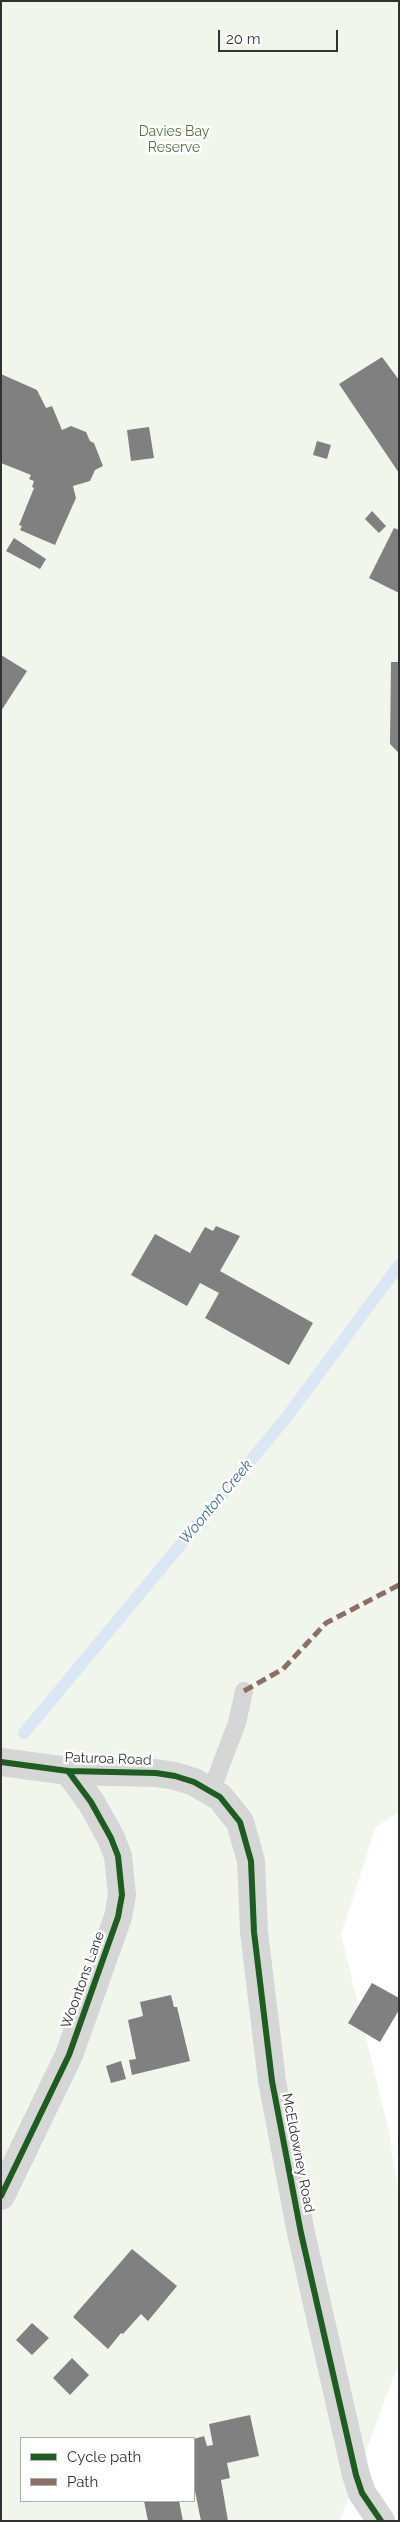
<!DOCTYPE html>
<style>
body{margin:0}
#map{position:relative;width:400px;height:2522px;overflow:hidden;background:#fff;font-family:Raleway,sans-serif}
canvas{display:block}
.frame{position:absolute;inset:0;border:2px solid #323232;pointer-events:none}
.legend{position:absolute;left:20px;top:2437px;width:175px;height:65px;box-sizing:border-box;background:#fff;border:1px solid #adadad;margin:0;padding:6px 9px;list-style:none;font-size:15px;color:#323232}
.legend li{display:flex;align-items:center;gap:10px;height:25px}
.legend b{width:25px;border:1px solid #adadad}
.scale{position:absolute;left:218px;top:30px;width:120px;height:22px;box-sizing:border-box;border:2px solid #323232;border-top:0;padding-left:6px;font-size:15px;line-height:18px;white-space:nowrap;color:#323232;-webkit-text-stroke:4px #fff;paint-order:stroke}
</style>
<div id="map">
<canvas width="400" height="2522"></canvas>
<div class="frame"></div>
<ul class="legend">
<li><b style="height:6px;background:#1b5e20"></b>Cycle path</li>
<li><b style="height:6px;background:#8d6e63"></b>Path</li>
</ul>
<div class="scale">20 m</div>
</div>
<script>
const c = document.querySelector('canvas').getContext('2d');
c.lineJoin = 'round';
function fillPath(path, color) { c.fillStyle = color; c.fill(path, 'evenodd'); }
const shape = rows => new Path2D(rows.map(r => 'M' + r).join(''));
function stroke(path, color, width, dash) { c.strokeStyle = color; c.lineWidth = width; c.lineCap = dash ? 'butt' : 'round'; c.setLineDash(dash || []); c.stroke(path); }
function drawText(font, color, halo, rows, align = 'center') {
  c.font = font + ' Raleway,sans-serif'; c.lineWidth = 5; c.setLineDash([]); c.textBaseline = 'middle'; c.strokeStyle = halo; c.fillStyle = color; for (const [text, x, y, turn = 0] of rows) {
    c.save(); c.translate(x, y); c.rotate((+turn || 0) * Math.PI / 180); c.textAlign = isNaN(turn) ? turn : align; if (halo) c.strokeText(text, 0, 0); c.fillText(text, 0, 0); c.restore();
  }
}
fillPath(shape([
 [1,1,399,1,399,1812,376,1827,341,1934,389,2132,399,2196,399,2362,340,2521,1,2521],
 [21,2438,194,2438,194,2501,21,2501]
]), '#f1f6ed');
stroke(shape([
 [24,1733,286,1418,399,1265]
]), '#dbe7f4', 12);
fillPath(shape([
 [382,357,399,380,399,473,339,384],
 [1,374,37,390,46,408,52,406,62,430,71,426,86,432,90,441,94,443,103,466,95,470,90,481,73,486,76,498,55,545,20,530,22,526,19,525,34,488,32,487,34,481,29,479,31,475,1,463],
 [149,427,154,458,131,461,127,430],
 [317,441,331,445,327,459,313,455],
 [372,511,386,526,379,533,365,519],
 [394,528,399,530,399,593,369,578],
 [14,538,46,559,40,569,6,551],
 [1,655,27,671,1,711],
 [391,662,399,662,399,753,390,744],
 [216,1226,240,1236,220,1271,313,1323,289,1365,205,1318,219,1293,200,1283,187,1306,131,1275,155,1234,190,1253,205,1227,213,1231],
 [372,1983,399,1998,399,2010,380,2042,348,2023],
 [171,1995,174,2007,177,2007,190,2061,132,2075,129,2060,136,2059,128,2020,143,2016,140,2002],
 [121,2061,126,2079,111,2083,106,2066],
 [132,2249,177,2286,148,2321,141,2314,123,2334,121,2333,108,2349,73,2317],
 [32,2323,49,2338,32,2355,16,2340],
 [72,2358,89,2375,70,2395,53,2378],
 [250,2415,259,2456,227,2463,230,2478,221,2480,228,2521,201,2521,194,2486,194,2439,204,2436,207,2446,213,2445,209,2424],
 [144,2501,179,2501,183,2521,148,2521]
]), '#808080');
stroke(shape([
 [211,1791,237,1723,244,1691]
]), '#d6d6d6', 18);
stroke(shape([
 [1,1762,68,1771,156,1773,175,1776,194,1782,220,1797,240,1822,251,1861,254,1932,272,2081,301,2233,356,2475,362,2493,381,2521],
 [1,2196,69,2055,118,1917,122,1895,118,1856,111,1838,91,1802,68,1771]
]), '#d6d6d6', 28);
stroke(shape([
 [244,1691,283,1669,326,1623,399,1585]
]), '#8d6e63', 5, [10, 5]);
stroke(shape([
 [1,1762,68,1771,156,1773,175,1776,194,1782,220,1797,240,1822,251,1861,254,1932,272,2081,301,2233,356,2475,362,2493,381,2521],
 [1,2196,69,2055,118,1917,122,1895,118,1856,111,1838,91,1802,68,1771]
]), '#1b5e20', 6);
drawText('14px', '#4e723a', '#fff', [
 ["Davies Bay",174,132],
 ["Reserve",174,148]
]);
drawText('14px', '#323232', '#fff', [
 ["Paturoa Road",108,1759,2],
 ["Woontons Lane",83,1980,-70],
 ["McEldowney Road",298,2153,79]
]);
drawText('italic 15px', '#386a9c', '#fff', [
 ["Woonton Creek",216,1502,-50]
]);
</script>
